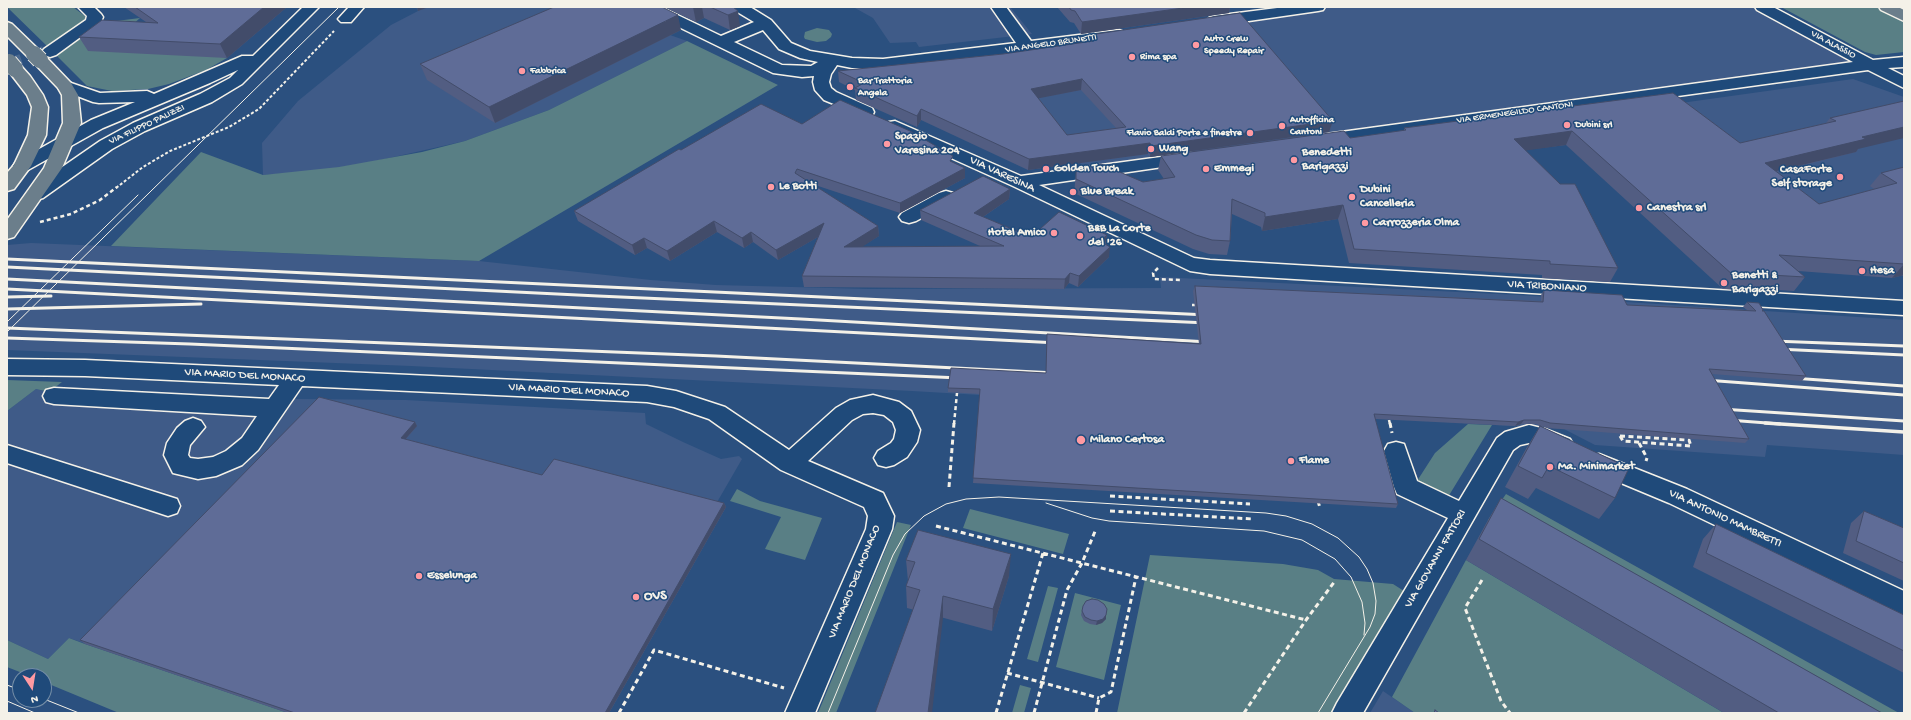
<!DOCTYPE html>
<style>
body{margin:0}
#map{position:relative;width:1911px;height:720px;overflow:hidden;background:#2b507f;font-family:"Gochi Hand",sans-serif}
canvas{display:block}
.frame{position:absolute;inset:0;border:8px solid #f4f1e8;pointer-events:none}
.north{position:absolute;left:12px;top:668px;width:40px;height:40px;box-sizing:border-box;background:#1f4a7a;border:1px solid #748da6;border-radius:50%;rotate:168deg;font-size:11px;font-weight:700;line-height:16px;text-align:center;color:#f4f1e8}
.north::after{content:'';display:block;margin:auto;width:14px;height:18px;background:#ff9aa2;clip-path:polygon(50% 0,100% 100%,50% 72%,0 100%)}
</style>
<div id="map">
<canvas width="1911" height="720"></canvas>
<div class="frame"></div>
<div class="north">N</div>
</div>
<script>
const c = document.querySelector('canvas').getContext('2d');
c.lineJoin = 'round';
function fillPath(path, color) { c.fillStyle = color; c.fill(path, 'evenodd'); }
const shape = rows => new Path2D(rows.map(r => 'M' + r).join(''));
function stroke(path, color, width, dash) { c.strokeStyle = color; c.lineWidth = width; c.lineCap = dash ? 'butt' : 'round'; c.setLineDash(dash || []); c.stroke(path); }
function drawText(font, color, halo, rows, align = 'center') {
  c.font = font + ' "Gochi Hand",sans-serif'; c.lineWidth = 3; c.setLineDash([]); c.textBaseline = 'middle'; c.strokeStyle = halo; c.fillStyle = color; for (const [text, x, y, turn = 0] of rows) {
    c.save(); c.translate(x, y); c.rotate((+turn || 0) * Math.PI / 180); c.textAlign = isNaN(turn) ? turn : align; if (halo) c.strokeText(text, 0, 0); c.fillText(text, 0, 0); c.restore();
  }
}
fillPath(shape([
 [416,7,617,7,670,35,687,41,549,110,465,141,367,163,316,171,263,175,262,143,298,101,391,25,418,11],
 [848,7,1010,7,1032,34,919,47,916,42,890,43,873,18,855,8],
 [1315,7,1762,7,1869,65,1087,172,1003,65],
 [1853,79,1904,97,1904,277,1681,103],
 [31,243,479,261,651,280,716,285,869,289,1161,288,1160,277,1518,295,1904,320,1904,455,1767,445,1765,457,1595,445,1564,429,912,391,411,366,7,350,7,245],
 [36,389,49,392,184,398,406,400,645,413,646,424,683,442,721,459,739,456,742,459,716,504,726,507,609,713,288,713,69,638,48,659,7,640,7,411],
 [1383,691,1415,713,1370,713]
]), '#3f5b88');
fillPath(shape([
 [7,7,73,7,85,16,86,20,49,48],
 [1781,7,1876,7,1904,22,1904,52,1876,55,1865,52],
 [140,18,131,26,227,58,206,70,169,84,148,89,112,91,87,86,56,55,65,50,88,33,116,21],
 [817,28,829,30,832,34,831,37,826,41,817,42,805,39,804,37,805,32],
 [687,41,778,85,479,261,111,246,201,152,263,175,339,167,422,152,465,141,549,110],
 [7,380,62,382,49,392,36,389,7,411],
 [1468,424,1492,425,1448,497,1417,481,1435,453],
 [737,489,760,501,822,518,805,560,765,549,781,517,730,501],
 [1506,494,1899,713,1823,713,1488,520],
 [970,509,1069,534,1063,554,963,528],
 [897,522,911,525,842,698,836,713,818,713],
 [1150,555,1283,564,1318,570,1334,579,1393,584,1404,591,1332,713,1117,713],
 [1466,560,1724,713,1415,713,1392,697],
 [1048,586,1058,588,1038,662,1027,659],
 [1075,593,1121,605,1104,680,1056,667],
 [69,638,85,644,288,713,119,713,44,682,44,676,30,676,7,667,7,640,48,659],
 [1020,685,1031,688,1024,713,1012,713]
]), '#597f85');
stroke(shape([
 [7,67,50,52]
]), '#49688f', 16, [16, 8]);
const minor = shape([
 [78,7,94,7,101,14,103,17,101,22,56,55,50,57,44,55,42,52,44,49,86,20,87,16,78,7],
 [303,7,319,7,242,84,212,102,145,131,112,149,43,198,36,200,29,198,27,194,29,190,100,141,133,123,200,94,230,78,238,70,210,83,103,128,28,170,22,171,16,170,13,166,16,162,91,120,135,102,99,103,93,102,59,89,57,86,59,83,65,81,71,83,100,93,147,91,154,94,242,56,253,56,303,7],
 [349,7,364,7,351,22,341,22,338,19,349,7],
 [642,7,661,7,721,36,754,22,734,10,732,7,750,7,771,20,791,43,810,51,852,58,883,59,1016,43,991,7,1006,7,1031,41,1119,30,1124,32,1127,35,1124,38,1119,40,883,69,852,68,837,65,831,74,829,82,831,88,836,92,872,108,874,112,872,116,866,117,824,100,815,90,813,82,814,76,802,77,773,73,644,10,642,7],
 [763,30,779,49,800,58,818,62,811,66,782,65,734,42,763,30],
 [1285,7,1325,7,1323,10,1318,11,1214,26,1209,24,1206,21,1209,18,1214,16,1285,7],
 [1755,7,1773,7,1873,60,1904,57,1904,67,1888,68,1904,76,1904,88,1868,70,1319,145,1313,144,1310,140,1313,136,1319,135,1853,62,1757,10,1755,7],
 [895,121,1021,176,1190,153,1196,154,1199,158,1196,162,1190,163,1039,185,1194,258,1210,260,1904,301,1904,315,1210,274,1190,271,1013,186,889,130,886,126,889,122,895,121],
 [946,191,953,193,955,197,953,201,916,221,909,223,902,221,899,217,902,213,939,193,946,191],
 [7,359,85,360,647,386,676,391,725,407,789,450,836,408,850,400,873,395,899,402,911,411,920,430,917,442,907,457,894,465,886,467,878,465,874,458,878,451,891,443,894,439,896,430,893,422,884,415,873,413,863,414,852,420,808,461,883,493,894,516,892,529,815,713,785,713,866,529,868,516,864,507,781,470,709,419,674,407,647,402,302,386,258,450,242,465,216,476,198,479,173,473,164,455,167,443,177,428,185,421,193,418,201,421,205,427,190,445,188,455,190,458,198,459,213,457,226,451,242,438,257,416,54,404,46,402,43,396,46,390,54,388,269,399,279,385,85,376,7,375,7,359],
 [1529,425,1545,429,1570,439,1574,446,1570,453,1562,455,1529,443,1520,445,1513,450,1363,713,1332,713,1337,703,1448,518,1397,494,1394,487,1384,451,1388,444,1396,442,1404,444,1417,481,1459,501,1497,438,1505,432,1529,425],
 [7,445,177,499,180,506,177,513,168,516,7,463,7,445],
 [1599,454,1687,489,1904,591,1904,616,1669,503,1590,470,1587,463,1590,456,1599,454]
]);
const major = shape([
 [7,22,12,24,40,51,42,54,41,55,46,57,71,83,78,95,81,123,62,168,14,237,7,239,7,220,44,168,63,123,62,95,58,88,34,63,32,60,33,59,28,57,7,36,7,22],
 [15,64,21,66,30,76,43,95,48,107,46,135,31,166,14,189,7,191,7,173,14,165,28,135,32,107,27,95,7,69,9,66,15,64]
]);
const highway = shape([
 [1879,7,1898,7,1904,10,1904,21,1881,10,1879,7]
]);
stroke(minor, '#f4f1e8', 3);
stroke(major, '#f4f1e8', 3);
stroke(highway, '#f4f1e8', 3);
stroke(shape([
 [116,188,143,167,170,151,229,127,259,109,334,31]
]), '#f4f1e8', 2, [3, 2]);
stroke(shape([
 [40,222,71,214,100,200,117,187],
 [1158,268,1153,273,1154,279,1181,280],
 [1192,305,1198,305],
 [1389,420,1390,424],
 [954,424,957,393]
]), '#f4f1e8', 2.5, [4, 3]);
stroke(shape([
 [1390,423,1392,433],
 [1620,436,1689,440,1691,446,1623,441,1620,436],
 [1639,443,1647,458,1646,461],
 [949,487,954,423],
 [1110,496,1250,504],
 [1318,501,1320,508],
 [1110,511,1253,519],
 [936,526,1306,620],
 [1482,580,1465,608,1501,701,1510,713],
 [1007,673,1099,698],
 [619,713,654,650,784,688],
 [996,713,1043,553],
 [1034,713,1067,590,1082,563,1096,529],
 [1096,713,1099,698,1111,692,1136,577],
 [1244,713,1306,620,1335,581]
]), '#f4f1e8', 3, [5, 3.5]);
fillPath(minor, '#1f4a7a');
fillPath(major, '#6b7e8b');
fillPath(highway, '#6b7e8b');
stroke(shape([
 [7,322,138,195],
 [7,332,339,7],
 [1046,503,1092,518,1109,521,1264,531,1302,540,1335,559,1351,577,1362,602,1365,623,1364,635],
 [7,685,20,690],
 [44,699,79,713],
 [7,701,35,713],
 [828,713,893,555,905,534,924,516,946,504,966,499,999,497,1266,513,1286,516,1312,524,1338,538,1359,557,1367,569,1373,583,1376,601,1375,614,1370,627,1318,713]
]), '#f4f1e8', 1);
stroke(shape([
 [7,259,1208,315],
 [7,267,598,296,1208,323],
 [7,279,801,319,1209,342],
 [7,289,1058,343],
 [7,297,51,296],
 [7,309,201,304],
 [7,328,716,356,1056,373],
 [7,338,190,344,960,378],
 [1773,341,1904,346],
 [1777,349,1904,355],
 [1792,378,1904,386],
 [1705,380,1904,395],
 [1721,409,1904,421],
 [1728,420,1780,424]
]), '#f4f1e8', 3);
stroke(shape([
 [1765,423,1904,432]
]), '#f4f1e8', 3.5);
const majorBridge = shape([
 [34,54,40,60],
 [9,62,15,69]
]);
stroke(majorBridge, '#f4f1e8', 18, []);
stroke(majorBridge, '#6b7e8b', 16);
fillPath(shape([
 [124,7,287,7,227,58,88,51,79,37,146,22],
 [664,7,733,7,740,26,730,30,704,18,696,22],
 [1057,7,1230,7,1229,13,1081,34,1074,23,1070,22],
 [681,30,495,123,427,80,420,64],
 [1089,35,1333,121,1329,132,1150,157,1148,154,1028,170,921,120,917,127,856,100,855,90,839,82,838,71,1003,54,1088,42],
 [1081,90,1116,128,1067,135,1038,98],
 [1673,93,1740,143,1826,123,1830,118,1904,101,1858,149,1856,152,1776,172,1819,204,1874,189,1870,186,1881,173,1904,167,1904,275,1892,278,1798,271,1805,277,1794,291,1746,288,1744,290,1723,289,1566,145,1525,150,1618,268,1610,282,1542,278,1542,275,1349,263,1338,219,1262,231,1261,227,1232,214,1230,241,1227,255,1209,254,1193,249,1074,193,1076,173,1143,182,1164,179,1158,170,1161,156,1350,138,1404,131,1404,128],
 [802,124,953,162,965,168,965,178,900,213,812,184,878,226,879,236,861,247,980,246,921,220,920,210,1010,189,1009,199,983,217,1031,237,1107,235,1106,244,1109,257,1078,287,1069,283,1064,289,804,287,802,276,818,237,778,260,753,242,744,248,717,232,670,261,647,248,635,255,578,221,574,211,681,150],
 [1195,286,1541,301,1541,295,1544,290,1627,305,1747,310,1743,307,1747,302,1763,310,1762,311,1806,376,1802,381,1712,374,1749,439,1745,443,1547,428,1542,426,1615,498,1599,519,1536,488,1528,499,1505,487,1527,447,1540,426,1537,424,1521,424,1515,426,1375,419,1398,504,1396,508,973,483,980,394,948,392,948,388,1046,373,1046,339,1199,344,1193,291],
 [415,422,417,426,406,439,542,475,724,503,726,507,609,713,288,713,85,644,80,640],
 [1501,498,1882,713,1724,713,1466,560,1488,520],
 [1864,511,1904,528,1904,581,1843,553,1851,523],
 [1716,524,1904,615,1904,673,1693,567,1703,539],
 [906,560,1009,576,992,631,907,608,906,586,908,581],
 [1082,610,1106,615,1106,619,1102,623,1096,625,1090,624,1084,621,1081,615]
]), '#525d82');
fillPath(shape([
 [264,7,287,7,227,58,220,44],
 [417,7,429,7,418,11],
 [693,7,702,7,704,18,696,22],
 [1190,7,1230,7,1229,13,1081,34,1082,22],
 [738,11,740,26,730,30,728,15],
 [678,15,681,30,495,123,489,107],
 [1082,79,1081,90,1030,100,1031,89],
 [921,109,921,120,917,127,917,116],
 [1333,121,1329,132,1150,157,1151,146],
 [1904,127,1904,138,1858,149,1856,152,1756,176,1765,163,1862,137],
 [1572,131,1566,145,1508,153,1514,139],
 [1150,143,1148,154,1028,170,1029,159],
 [965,168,965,178,900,213,900,203],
 [1010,189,1009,199,974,223,974,213],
 [1343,205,1338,219,1262,231,1265,217],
 [714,221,717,232,670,261,667,251],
 [824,223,825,233,778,260,776,250],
 [878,226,879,236,845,258,844,247],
 [751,232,753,242,744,248,742,238],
 [1107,235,1105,245,1100,241],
 [644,238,647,248,635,255,632,245],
 [1110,247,1109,257,1078,287,1079,276],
 [1904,264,1904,275,1892,278],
 [1070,273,1069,283,1064,289,1065,279],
 [1524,420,1521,424,1515,426,1518,422],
 [415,422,417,426,403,442,401,438],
 [724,503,726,507,609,713,605,713],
 [1011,554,1009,576,992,631,993,609],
 [943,596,943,618,932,713,928,713],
 [1106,615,1106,619,1102,623,1096,625,1097,621]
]), '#424c6a');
const building = shape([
 [135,7,264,7,220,44,79,37,102,20,158,23,135,7],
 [554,7,662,7,678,15,489,107,420,64,554,7],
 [710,7,733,7,738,11,728,15,710,7],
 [1069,7,1190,7,1082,22,1075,11,1071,10,1069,7],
 [1240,13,1333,121,1151,146,1150,143,1029,159,921,109,917,116,855,88,864,83,838,71,1003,54,1093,41,1089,35,1240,13],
 [1082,79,1126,127,1067,135,1031,89,1082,79],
 [1673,93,1740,143,1836,121,1830,118,1904,101,1904,127,1862,137,1866,139,1765,163,1819,204,1897,183,1881,173,1904,167,1904,264,1779,255,1805,277,1753,274,1754,276,1733,275,1572,131,1514,139,1560,184,1575,184,1618,268,1550,264,1550,261,1354,249,1343,205,1265,217,1265,213,1232,199,1230,241,1212,240,1196,235,1076,179,1076,173,1077,168,1101,164,1143,182,1175,177,1161,156,1344,131,1350,138,1406,130,1404,128,1673,93],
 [840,100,910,131,953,156,950,161,965,168,900,203,797,169,795,173,878,226,844,247,1004,246,920,210,983,176,1010,189,974,213,1031,237,1059,212,1107,235,1100,241,1110,247,1079,276,1070,273,1065,279,802,276,824,223,776,250,751,232,742,238,714,221,667,251,644,238,632,245,574,211,679,149,681,150,761,104,802,124,840,100],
 [1195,286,1543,302,1544,290,1622,295,1627,305,1756,311,1747,302,1759,303,1763,310,1762,311,1764,311,1806,376,1709,369,1749,439,1550,423,1540,420,1524,420,1518,422,1374,414,1398,504,973,478,980,389,948,388,951,368,1046,373,1047,334,1201,344,1195,286],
 [319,397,415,422,401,438,542,475,554,459,724,503,605,713,295,713,80,640,319,397],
 [1540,426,1629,468,1615,498,1549,466,1542,478,1518,466,1540,426],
 [1501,498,1882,713,1779,713,1479,539,1501,498],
 [1864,511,1904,528,1904,563,1856,541,1864,511],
 [1716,524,1904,615,1904,651,1706,553,1716,524],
 [918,530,1011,554,993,609,943,596,928,713,875,713,920,590,906,586,915,562,906,560,918,530],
 [1092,599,1098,600,1104,604,1107,609,1106,615,1103,619,1097,621,1091,620,1085,617,1082,611,1083,606,1086,601,1092,599],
 [1435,710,1439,713,1434,713,1435,710]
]);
fillPath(building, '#5f6c97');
stroke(building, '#424c6a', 1);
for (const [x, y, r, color] of [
 [1196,45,4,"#ff9aa2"],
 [1132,57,4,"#ff9aa2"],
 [522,71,4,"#ff9aa2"],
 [850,87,4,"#ff9aa2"],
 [1567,125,4,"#ff9aa2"],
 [1282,126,4,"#ff9aa2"],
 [1250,133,4,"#ff9aa2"],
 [887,144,4,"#ff9aa2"],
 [1151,149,4,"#ff9aa2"],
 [1294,160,4,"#ff9aa2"],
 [1046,169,4,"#ff9aa2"],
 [1206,169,4,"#ff9aa2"],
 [1840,177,4,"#ff9aa2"],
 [771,187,4,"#ff9aa2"],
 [1073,192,4,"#ff9aa2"],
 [1352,197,4,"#ff9aa2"],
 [1639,208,4,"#ff9aa2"],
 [1365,223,4,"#ff9aa2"],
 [1054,233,4,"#ff9aa2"],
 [1080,236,4,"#ff9aa2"],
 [1862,271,4,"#ff9aa2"],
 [1724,283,4,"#ff9aa2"],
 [1081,440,5,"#ff9aa2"],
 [1291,461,4,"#ff9aa2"],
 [1550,467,4,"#ff9aa2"],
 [419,576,4,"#ff9aa2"],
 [636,597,4,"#ff9aa2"]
]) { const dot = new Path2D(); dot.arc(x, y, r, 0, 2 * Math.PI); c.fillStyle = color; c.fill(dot); stroke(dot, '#1f4a7a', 1.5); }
drawText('bold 10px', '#f4f1e8', '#1f4a7a', [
 ["Auto Crew",1204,39],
 ["Speedy Repair",1204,51],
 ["Rima spa",1140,57],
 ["Fabbrica",530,71],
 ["Bar Trattoria",858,81],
 ["Angela",858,93],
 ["Autofficina",1290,120],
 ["Cantoni",1290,132],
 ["Dubini srl",1575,125],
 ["Flavio Baldi Porte e finestre",1242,133,"right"]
], 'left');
drawText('10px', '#f4f1e8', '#1f4a7a', [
 ["VIA ANGELO BRUNETTI",1051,44,-8],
 ["VIA ALASSIO",1833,45,28],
 ["VIA ERMENEGILDO CANTONI",1515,113,-8],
 ["VIA FILIPPO PALIZZI",147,125,-25]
]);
drawText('bold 12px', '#f4f1e8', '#1f4a7a', [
 ["Spazio",895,137],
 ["Varesina 204",895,151],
 ["Wang",1159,149],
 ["Benedetti",1302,153],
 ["Barigazzi",1302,167],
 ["Golden Touch",1054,169],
 ["Emmegi",1214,169],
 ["CasaForte",1832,170,"right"],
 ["Self storage",1832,184,"right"],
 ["Le Botti",779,187],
 ["Dubini",1360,190],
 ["Cancelleria",1360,204],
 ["Blue Break",1081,192],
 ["Canestra srl",1647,208],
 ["Carrozzeria Olma",1373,223],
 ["B&B La Corte",1088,229],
 ["del '26",1088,243],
 ["Hotel Amico",1046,233,"right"],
 ["Hesa",1870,271],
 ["Benetti &",1732,276],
 ["Barigazzi",1732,290],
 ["Milano Certosa",1090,440],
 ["Flame",1299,461],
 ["Ma. Minimarket",1558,467],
 ["Esselunga",427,576]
], 'left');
drawText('12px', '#f4f1e8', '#1f4a7a', [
 ["VIA VARESINA",1002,175,25],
 ["VIA TRIBONIANO",1547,287,3],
 ["VIA MARIO DEL MONACO",245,376,3],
 ["VIA MARIO DEL MONACO",569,391,3],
 ["VIA ANTONIO MAMBRETTI",1725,519,25],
 ["VIA GIOVANNI FATTORI",1436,559,-60],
 ["VIA MARIO DEL MONACO",855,582,-68]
]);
drawText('bold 14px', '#f4f1e8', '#1f4a7a', [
 ["OVS",644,597]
], 'left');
</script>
